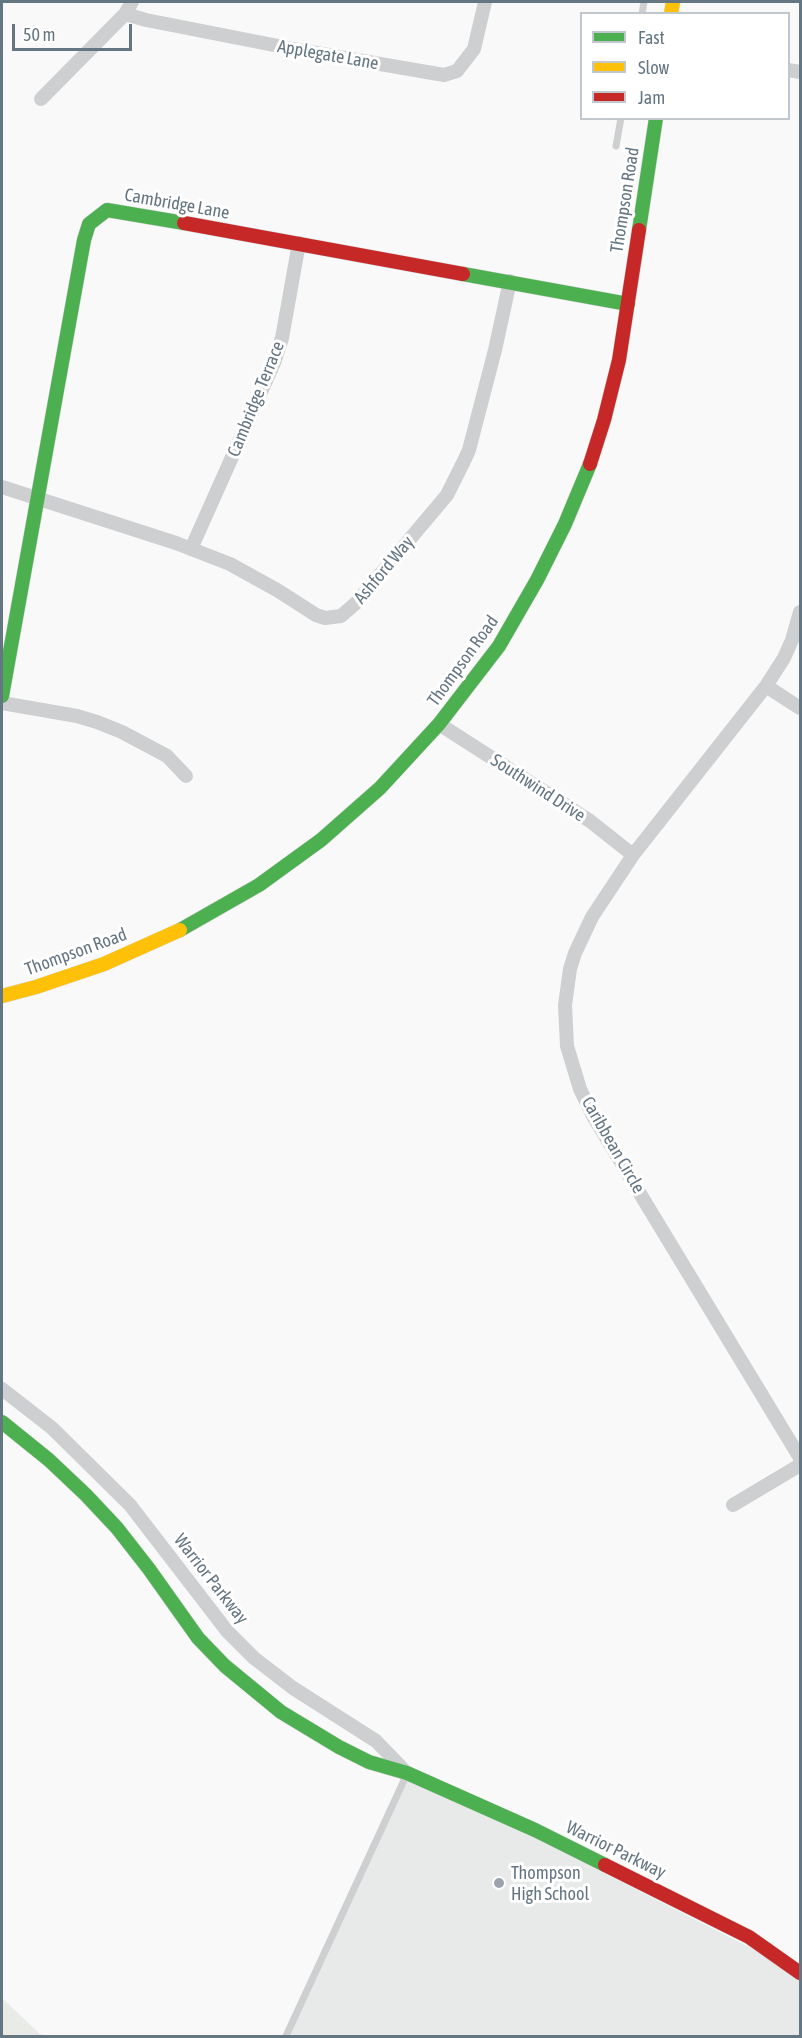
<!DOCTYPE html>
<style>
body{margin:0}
#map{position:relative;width:802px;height:2038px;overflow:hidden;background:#f9f9f9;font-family:"Asap Condensed",sans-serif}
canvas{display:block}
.frame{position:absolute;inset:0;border:3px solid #657683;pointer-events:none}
.legend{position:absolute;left:580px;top:12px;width:210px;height:108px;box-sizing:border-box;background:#fff;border:2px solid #c1c8cd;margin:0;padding:8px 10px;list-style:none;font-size:18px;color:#657683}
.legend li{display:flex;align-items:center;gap:12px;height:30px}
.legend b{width:30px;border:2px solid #c1c8cd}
.scale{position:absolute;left:12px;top:24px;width:120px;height:27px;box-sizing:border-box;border:3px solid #657683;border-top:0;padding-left:8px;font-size:18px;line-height:21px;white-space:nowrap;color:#657683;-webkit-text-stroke:4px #fff;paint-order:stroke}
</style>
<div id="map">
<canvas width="802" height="2038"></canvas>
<div class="frame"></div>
<ul class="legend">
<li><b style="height:8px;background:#4caf50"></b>Fast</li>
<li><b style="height:8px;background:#ffc107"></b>Slow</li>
<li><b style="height:8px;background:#c62828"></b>Jam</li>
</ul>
<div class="scale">50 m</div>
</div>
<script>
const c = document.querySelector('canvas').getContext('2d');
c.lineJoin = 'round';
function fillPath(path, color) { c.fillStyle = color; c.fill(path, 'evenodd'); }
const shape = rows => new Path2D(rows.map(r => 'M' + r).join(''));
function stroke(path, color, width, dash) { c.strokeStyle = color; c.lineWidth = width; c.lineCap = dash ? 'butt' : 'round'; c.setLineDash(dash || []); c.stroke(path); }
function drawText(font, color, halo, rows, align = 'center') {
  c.font = font + ' "Asap Condensed",sans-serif'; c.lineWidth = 6; c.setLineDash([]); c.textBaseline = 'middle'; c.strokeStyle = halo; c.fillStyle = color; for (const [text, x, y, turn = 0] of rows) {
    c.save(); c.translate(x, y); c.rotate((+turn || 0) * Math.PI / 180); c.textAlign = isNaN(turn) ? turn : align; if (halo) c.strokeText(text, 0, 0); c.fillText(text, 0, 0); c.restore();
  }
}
fillPath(shape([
 [407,1773,800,1973,800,2036,290,2036,303,2000]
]), '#e8e9e9');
fillPath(shape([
 [2,1998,40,2034,46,2036,2,2036]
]), '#e8ebe6');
const fast = shape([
 [639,230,656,118],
 [463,274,628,304],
 [2,696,84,240,89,224,107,210,184,223],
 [180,930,259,885,321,840,380,788,439,724,499,646,537,580,565,524,590,464],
 [2,1422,49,1460,86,1495,117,1528,149,1569,198,1638,225,1666,281,1712,339,1747,369,1762,407,1773,535,1830,605,1865]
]);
const slow = shape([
 [671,14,673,2],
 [2,996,36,987,104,964,180,930]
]);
const jam = shape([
 [184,223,463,274],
 [590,464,604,420,619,360,639,230],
 [605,1865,749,1937,800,1973]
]);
stroke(fast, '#d5d6d7', 15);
stroke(slow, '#d5d6d7', 15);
stroke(jam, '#d5d6d7', 15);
stroke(shape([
 [642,14,644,2],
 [616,146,621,118],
 [286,2036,406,1776]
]), '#cecfd0', 7);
stroke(shape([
 [125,14,146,20,299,50,444,75,457,71,474,49,485,2],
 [788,70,800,72],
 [41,99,125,14,132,2],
 [2,487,176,543,230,564,277,590,316,615,325,618,341,616,356,603,447,495,464,461,469,450,495,350,510,281],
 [191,549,274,363,282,338,299,243],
 [800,612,792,640,784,658,766,686,633,855,592,917,575,953,570,969,565,1005,567,1046,580,1089,593,1116,800,1458],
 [766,686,800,708],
 [2,703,77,716,97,722,122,732,167,756,186,776],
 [439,724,590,821,633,855],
 [2,1389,52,1428,130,1505,227,1631,254,1658,293,1688,376,1741,406,1772],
 [733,1505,800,1465]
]), '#cecfd0', 14);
stroke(fast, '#4caf50', 14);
stroke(slow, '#ffc107', 14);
stroke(jam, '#c62828', 14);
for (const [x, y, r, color] of [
 [499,1883,6,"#99a4ac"]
]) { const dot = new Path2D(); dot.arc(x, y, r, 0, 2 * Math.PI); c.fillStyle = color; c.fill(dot); stroke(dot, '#fff', 2); }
drawText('18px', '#657683', '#fff', [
 ["Applegate Lane",328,55,10],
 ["Thompson Road",625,200,-81],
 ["Cambridge Lane",177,204,10],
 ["Cambridge Terrace",256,399,-68],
 ["Ashford Way",384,570,-50],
 ["Thompson Road",463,661,-54],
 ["Southwind Drive",538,788,33],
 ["Thompson Road",76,952,-20],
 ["Caribbean Circle",613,1145,60],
 ["Warrior Parkway",211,1579,52],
 ["Warrior Parkway",616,1850,26]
]);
drawText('18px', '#657683', '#fff', [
 ["Thompson",511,1873],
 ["High School",511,1894]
], 'left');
</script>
